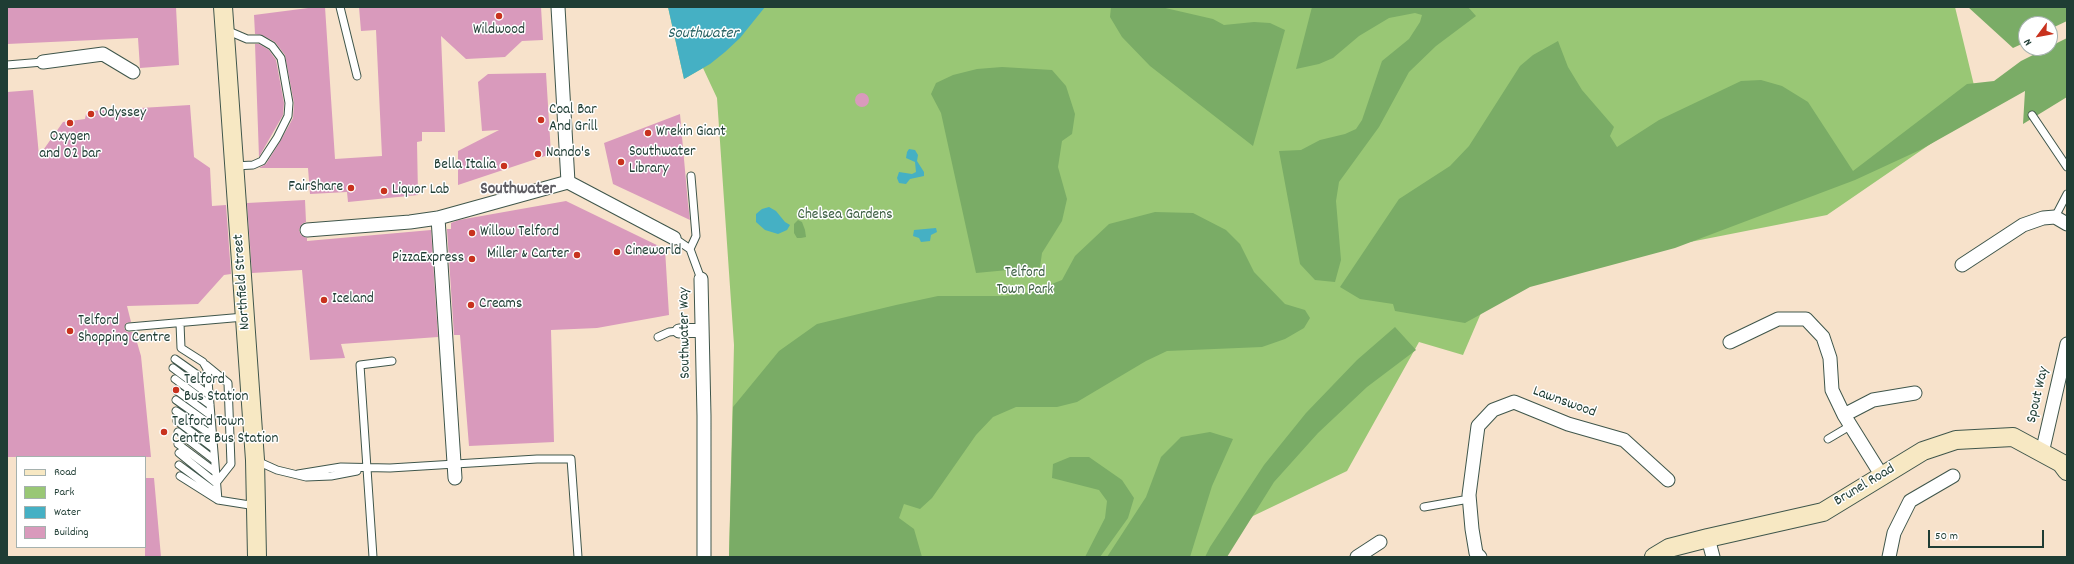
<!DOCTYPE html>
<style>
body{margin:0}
#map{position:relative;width:2074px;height:564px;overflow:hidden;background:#f7e2cb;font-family:Dekko,sans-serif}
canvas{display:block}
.frame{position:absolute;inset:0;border:8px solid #1f3d34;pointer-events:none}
.legend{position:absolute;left:16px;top:456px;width:130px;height:92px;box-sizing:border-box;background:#fff;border:1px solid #a5b1ae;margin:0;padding:5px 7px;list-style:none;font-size:12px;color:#1f3d34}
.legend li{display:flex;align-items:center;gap:8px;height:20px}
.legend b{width:20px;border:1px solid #a5b1ae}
.north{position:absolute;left:2018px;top:16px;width:40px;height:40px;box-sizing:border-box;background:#fff;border:1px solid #a5b1ae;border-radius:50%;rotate:238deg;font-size:11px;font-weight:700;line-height:16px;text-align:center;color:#1f3d34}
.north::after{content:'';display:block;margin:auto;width:14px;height:18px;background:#c8321e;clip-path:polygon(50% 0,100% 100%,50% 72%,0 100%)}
.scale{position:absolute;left:1928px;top:530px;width:116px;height:18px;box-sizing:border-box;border:2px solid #1f3d34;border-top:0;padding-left:5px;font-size:12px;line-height:14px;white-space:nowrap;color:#1f3d34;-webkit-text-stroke:3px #fff;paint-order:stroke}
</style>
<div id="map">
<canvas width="2074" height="564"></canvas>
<div class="frame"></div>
<ul class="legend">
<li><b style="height:5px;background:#f7e8c3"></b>Road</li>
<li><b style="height:11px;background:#99c775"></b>Park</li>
<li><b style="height:11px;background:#45b0c4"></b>Water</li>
<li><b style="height:11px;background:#d99abc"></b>Building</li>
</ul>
<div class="north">N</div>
<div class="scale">50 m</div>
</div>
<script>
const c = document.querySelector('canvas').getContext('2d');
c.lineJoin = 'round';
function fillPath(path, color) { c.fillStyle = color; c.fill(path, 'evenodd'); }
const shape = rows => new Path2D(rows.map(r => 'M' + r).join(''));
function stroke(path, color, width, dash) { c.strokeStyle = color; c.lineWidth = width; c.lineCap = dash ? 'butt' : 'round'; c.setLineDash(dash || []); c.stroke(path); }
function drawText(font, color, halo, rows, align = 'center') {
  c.font = font + ' Dekko,sans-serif'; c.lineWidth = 3; c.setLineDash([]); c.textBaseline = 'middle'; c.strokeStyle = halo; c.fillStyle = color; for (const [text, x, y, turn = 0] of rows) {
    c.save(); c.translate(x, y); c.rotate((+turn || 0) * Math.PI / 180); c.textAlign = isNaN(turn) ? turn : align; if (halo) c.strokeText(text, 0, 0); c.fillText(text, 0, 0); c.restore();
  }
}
fillPath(shape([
 [668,7,1955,7,1980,110,1827,215,1487,282,1481,313,1463,355,1419,342,1347,471,1253,516,1215,557,729,557,734,345,717,98,703,68,684,79]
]), '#99c775');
fillPath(shape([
 [1111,7,1161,7,1213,19,1224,25,1254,22,1270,23,1285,30,1253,146,1150,66,1122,37,1110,17],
 [1312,7,1468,7,1476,16,1436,46,1409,72,1379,127,1339,182,1336,201,1341,260,1335,282,1315,280,1300,264,1279,151,1301,150,1320,140,1345,134,1356,129,1362,120,1382,61,1409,39,1420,22,1422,15,1415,13,1389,18,1359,36,1333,58,1319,64,1296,69],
 [1968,7,2067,7,2067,21,2050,29,2050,24,2026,24,2026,42,2013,48],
 [2067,38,2067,97,2023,124,2025,91,1920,150,1855,180,1675,248,1530,287,1465,323,1395,311,1393,304,1360,299,1340,287,1399,199,1450,166,1469,146,1520,66,1533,55,1558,41,1568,67,1582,90,1614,127,1610,136,1617,147,1659,120,1741,81,1761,80,1782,86,1808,102,1853,171,1967,84,1994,81,2021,61],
 [1002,67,1052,70,1066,86,1075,114,1072,134,1062,141,1058,167,1067,199,1062,221,1042,253,1040,267,976,273,941,113,931,94,936,83,953,75,977,69],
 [1155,212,1193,213,1226,230,1240,244,1254,272,1285,304,1305,310,1310,318,1304,328,1285,339,1262,347,1167,351,1146,361,1077,402,1057,407,1016,407,993,417,976,435,932,498,920,509,904,504,899,518,914,529,922,557,729,557,733,407,779,351,817,324,896,305,938,296,1006,296,1031,292,1062,280,1075,256,1109,224],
 [798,220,802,222,805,230,806,237,801,238,797,238,794,233,794,224],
 [1395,327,1416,350,1367,387,1318,433,1274,482,1227,557,1205,557,1210,547,1264,465,1306,413,1357,360],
 [1210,432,1233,439,1212,486,1190,557,1107,557,1146,497,1161,457,1181,437],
 [1070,457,1089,457,1122,480,1134,498,1128,518,1100,557,1085,557,1105,518,1107,501,1099,490,1052,478,1053,464]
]), '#7aac66');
fillPath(shape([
 [668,7,765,7,740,38,725,52,710,64,684,79],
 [909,149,915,150,918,155,917,161,924,172,924,176,910,179,906,184,899,183,897,178,899,172,912,174,916,172,915,162,906,158,907,152],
 [769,207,776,211,785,222,790,225,787,230,778,234,765,230,756,222,756,214,762,209],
 [936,228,937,232,931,235,930,241,921,242,919,238,913,236,914,230]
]), '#45b0c4');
fillPath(shape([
 [7,7,176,7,179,65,140,68,138,38,7,44],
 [316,7,325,7,335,159,382,156,376,30,361,31,359,7,541,7,543,40,522,41,505,57,466,59,441,36,445,132,422,132,422,141,417,142,418,195,348,202,347,192,310,194,308,168,259,168,266,164,281,140,293,118,294,103,285,55,275,42,262,35,255,34,254,15],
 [255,44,259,44,269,50,276,60,284,103,283,115,259,157],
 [546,73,551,154,458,185,458,151,499,130,482,131,478,82,488,74],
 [33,90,39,156,63,122,85,119,86,114,91,111,190,105,194,157,210,168,212,206,226,205,231,274,224,275,198,304,127,306,131,322,126,323,124,328,127,332,134,332,141,356,151,457,7,457,7,92],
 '855 100a7 7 0 1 1 14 0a7 7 0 1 1-14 0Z',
 [680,114,688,204,690,220,613,184,604,143],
 [305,200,306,222,302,224,299,230,301,235,307,238,307,241,431,230,438,337,341,344,345,358,310,360,302,270,252,273,247,203],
 [566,201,665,249,669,315,597,328,551,330,554,442,469,446,460,335,454,335,447,229,451,229,451,223,459,220],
 [145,478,154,478,161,557,145,557]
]), '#d99abc');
const lane = shape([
 [340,7,357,76],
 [226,30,247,39,260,39,272,46,281,58,289,103,288,116,277,138,262,161,253,165,235,166],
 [7,65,43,62],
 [2032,115,2067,167],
 [2055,217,2067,194],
 [674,238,690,249,701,279],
 [690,249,696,236,691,176],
 [180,323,181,348,203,362,207,369,218,500,256,506],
 [129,327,244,317],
 [658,337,669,332,679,331],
 [175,359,209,383],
 [173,368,209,395],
 [175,379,210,405],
 [176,390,210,415],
 [176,400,211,425],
 [176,411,212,435],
 [177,421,213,448],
 [178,432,213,459],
 [1828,439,1850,426],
 [178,444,214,471],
 [179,453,216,483,231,464,228,383,206,365],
 [257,461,277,470,306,477,331,476,357,471],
 [179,465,217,493],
 [298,474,341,467,390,468,537,459,571,459,578,557],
 [180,476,218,500],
 [1424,507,1469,499],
 [373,557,360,365,392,361]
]);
const street = shape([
 [43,62,103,54,133,72],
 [568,182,674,238],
 [438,218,455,478],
 [307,230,410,222,438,218,568,182,558,7],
 [1962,265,2023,225,2043,218,2055,217,2067,224],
 [701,279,704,416,704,557],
 [679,331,702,330],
 [1730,342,1778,319,1806,319,1823,337,1830,358,1832,390,1844,415,1882,476],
 [1844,415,1873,400,1915,393],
 [2042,453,2067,344],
 [1708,538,1713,557],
 [1357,557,1380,542],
 [1480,557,1476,553,1472,529,1469,495,1478,426,1493,410,1514,402,1568,424,1624,440,1668,480],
 [1889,557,1894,533,1910,501,1953,476]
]);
const secondary = shape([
 [223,7,255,460,257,557],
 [1654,557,1669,548,1708,538,1823,512,1923,451,1956,440,2013,437,2061,463,2067,471]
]);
stroke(lane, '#3f564b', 9);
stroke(street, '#3f564b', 15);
stroke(secondary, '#3f564b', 20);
stroke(lane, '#fff', 7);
stroke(street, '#fff', 13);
stroke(secondary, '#f7e8c3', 18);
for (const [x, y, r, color] of [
 [499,16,4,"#c8321e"],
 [91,114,4,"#c8321e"],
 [541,120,4,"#c8321e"],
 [70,123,4,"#c8321e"],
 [648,133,4,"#c8321e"],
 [538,154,4,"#c8321e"],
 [621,162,4,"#c8321e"],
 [504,166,4,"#c8321e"],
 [351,188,4,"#c8321e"],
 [384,191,4,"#c8321e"],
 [472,233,4,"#c8321e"],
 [617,252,4,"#c8321e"],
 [577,255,4,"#c8321e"],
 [472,259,4,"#c8321e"],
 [324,300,4,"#c8321e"],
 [471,305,4,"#c8321e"],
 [70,331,4,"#c8321e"],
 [176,390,4,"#c8321e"],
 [164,432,4,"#c8321e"]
]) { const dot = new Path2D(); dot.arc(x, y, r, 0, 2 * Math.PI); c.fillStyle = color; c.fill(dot); stroke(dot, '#fff', 1.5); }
drawText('15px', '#1f3d34', '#fff', [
 ["Wildwood",499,31,"center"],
 ["Coal Bar",549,111],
 ["And Grill",549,128],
 ["Odyssey",99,114],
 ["Wrekin Giant",656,133],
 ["Oxygen",70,138,"center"],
 ["and 02 bar",70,155,"center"],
 ["Southwater",629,153],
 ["Library",629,170],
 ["Nando's",546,154],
 ["Bella Italia",496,166,"right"],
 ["FairShare",343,188,"right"],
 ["Liquor Lab",392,191],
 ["Willow Telford",480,233],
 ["Cineworld",625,252],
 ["Miller & Carter",569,255,"right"],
 ["PizzaExpress",464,259,"right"],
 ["Iceland",332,300],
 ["Creams",479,305],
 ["Telford",78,322],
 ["Shopping Centre",78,339],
 ["Telford",184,381],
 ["Bus Station",184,398],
 ["Telford Town",172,423],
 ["Centre Bus Station",172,440]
], 'left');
drawText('15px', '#3e6044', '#fff', [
 ["Chelsea Gardens",845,216],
 ["Telford",1025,274],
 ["Town Park",1025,291]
]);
drawText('15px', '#1f3d34', '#fff', [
 ["Northfield Street",243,282,-94],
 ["Southwater Way",686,333,-91],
 ["Spout Way",2039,395,-77],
 ["Lawnswood",1564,403,20],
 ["Brunel Road",1865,486,-31]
]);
drawText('italic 16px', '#2c6566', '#fff', [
 ["Southwater",703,35]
]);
drawText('bold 17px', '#605e64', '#fff', [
 ["Southwater",518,191]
]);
</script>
